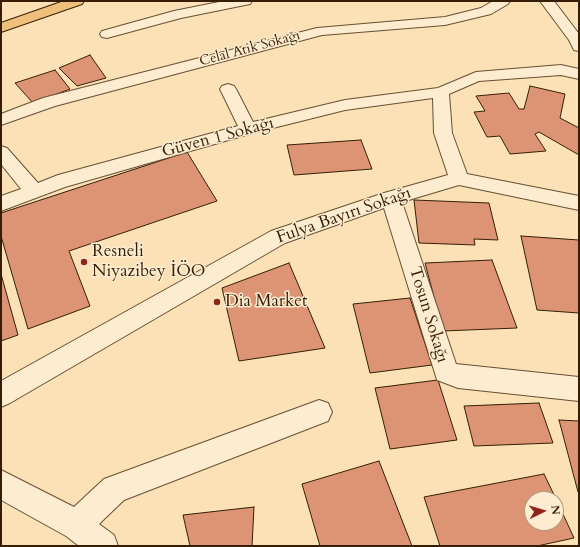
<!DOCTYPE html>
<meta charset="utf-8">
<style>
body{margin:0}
#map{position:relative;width:580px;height:547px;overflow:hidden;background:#fce1b7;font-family:Cardo,serif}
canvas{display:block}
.frame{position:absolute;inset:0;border:2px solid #351e05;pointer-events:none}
.north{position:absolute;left:524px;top:491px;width:40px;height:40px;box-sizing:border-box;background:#fdecd0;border:1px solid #ad9a7f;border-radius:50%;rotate:85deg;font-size:11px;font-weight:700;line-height:16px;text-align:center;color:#351e05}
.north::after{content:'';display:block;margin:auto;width:14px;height:18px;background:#8f2418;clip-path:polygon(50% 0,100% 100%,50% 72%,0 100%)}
</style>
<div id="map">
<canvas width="580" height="547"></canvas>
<div class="frame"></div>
<div class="north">N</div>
</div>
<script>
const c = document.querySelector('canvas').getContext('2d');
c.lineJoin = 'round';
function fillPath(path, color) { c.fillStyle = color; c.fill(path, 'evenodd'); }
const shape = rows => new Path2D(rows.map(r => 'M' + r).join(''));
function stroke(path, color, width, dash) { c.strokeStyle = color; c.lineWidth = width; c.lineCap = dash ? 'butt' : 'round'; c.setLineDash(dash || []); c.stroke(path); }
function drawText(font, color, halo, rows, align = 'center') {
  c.font = font + ' Cardo,serif'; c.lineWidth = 3; c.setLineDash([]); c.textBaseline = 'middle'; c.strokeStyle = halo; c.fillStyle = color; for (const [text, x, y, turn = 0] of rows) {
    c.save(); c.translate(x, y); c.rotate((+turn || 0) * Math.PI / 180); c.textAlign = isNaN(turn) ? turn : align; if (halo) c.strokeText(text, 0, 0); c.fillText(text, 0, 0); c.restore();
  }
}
const building = shape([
 [90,55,106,78,77,86,59,68,90,55],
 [55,70,70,89,33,103,15,83,55,70],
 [530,86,565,94,560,118,579,128,579,155,539,132,535,134,546,151,510,154,500,136,487,137,474,112,485,111,476,96,509,93,519,109,524,109,530,86],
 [361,140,372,169,294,175,287,145,361,140],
 [187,152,217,201,69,251,90,306,28,329,1,236,1,213,187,152],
 [414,200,489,203,498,240,474,239,475,245,419,243,414,200],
 [521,236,579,240,579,313,537,310,521,236],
 [492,260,517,328,443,331,425,263,492,260],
 [289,263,325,348,239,361,222,288,289,263],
 [1,274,18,335,1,341,1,274],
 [410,298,432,365,370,373,353,304,410,298],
 [438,380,457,440,390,449,375,388,438,380],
 [539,403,553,443,474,446,464,406,539,403],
 [559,420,579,421,579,492,578,492,559,420],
 [379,461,412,546,320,546,302,484,379,461],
 [544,474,556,499,532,499,532,523,556,523,556,499,574,538,537,546,440,546,424,497,544,474],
 [254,507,252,546,190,546,183,515,254,507]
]);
fillPath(building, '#dc9474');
stroke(building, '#351e05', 1);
const minor = shape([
 [224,1,252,1,250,4,181,18,107,38,102,37,100,34,102,31,174,11,224,1],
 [493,1,510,1,508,4,491,14,445,25,322,35,55,106,1,125,1,114,43,98,317,28,445,17,481,8,493,1],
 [540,1,554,1,579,34,579,51,574,50,569,40,540,1],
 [561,65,579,69,579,79,561,75,479,81,449,94,452,133,467,174,579,196,579,210,459,185,402,202,456,364,579,377,579,401,458,388,437,380,384,208,285,243,10,403,1,407,1,381,271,231,384,193,448,175,434,133,433,98,345,110,253,133,65,187,1,211,1,196,21,189,1,164,1,146,7,148,38,183,58,175,238,126,220,89,222,86,228,84,234,86,236,89,253,122,345,100,438,88,476,72,561,65],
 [319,400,328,403,332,412,328,421,124,500,99,524,114,535,118,546,79,546,66,536,1,500,1,470,74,507,104,479,319,400]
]);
const major = shape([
 [64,1,84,1,82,4,1,32,1,23,64,1]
]);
stroke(minor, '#674f32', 2);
stroke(major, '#351e05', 2);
fillPath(minor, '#fdecd0');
fillPath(major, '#eec07c');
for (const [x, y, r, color] of [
 [84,262,4,"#8f2418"],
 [217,302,4,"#8f2418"]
]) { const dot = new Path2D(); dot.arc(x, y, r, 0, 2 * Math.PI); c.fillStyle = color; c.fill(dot); stroke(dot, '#fdecd0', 1.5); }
drawText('14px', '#351e05', '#fdecd0', [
 ["Celal Atik Sokağı",250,49,-15]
]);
drawText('17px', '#351e05', '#fdecd0', [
 ["Güven 1 Sokağı",218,138,-15],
 ["Fulya Bayırı Sokağı",344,216,-19],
 ["Tosun Sokağı",428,315,73]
]);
drawText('17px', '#351e05', '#fdecd0', [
 ["Resneli",92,252],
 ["Niyazibey İÖO",92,272],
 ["Dia Market",225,302]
], 'left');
</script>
